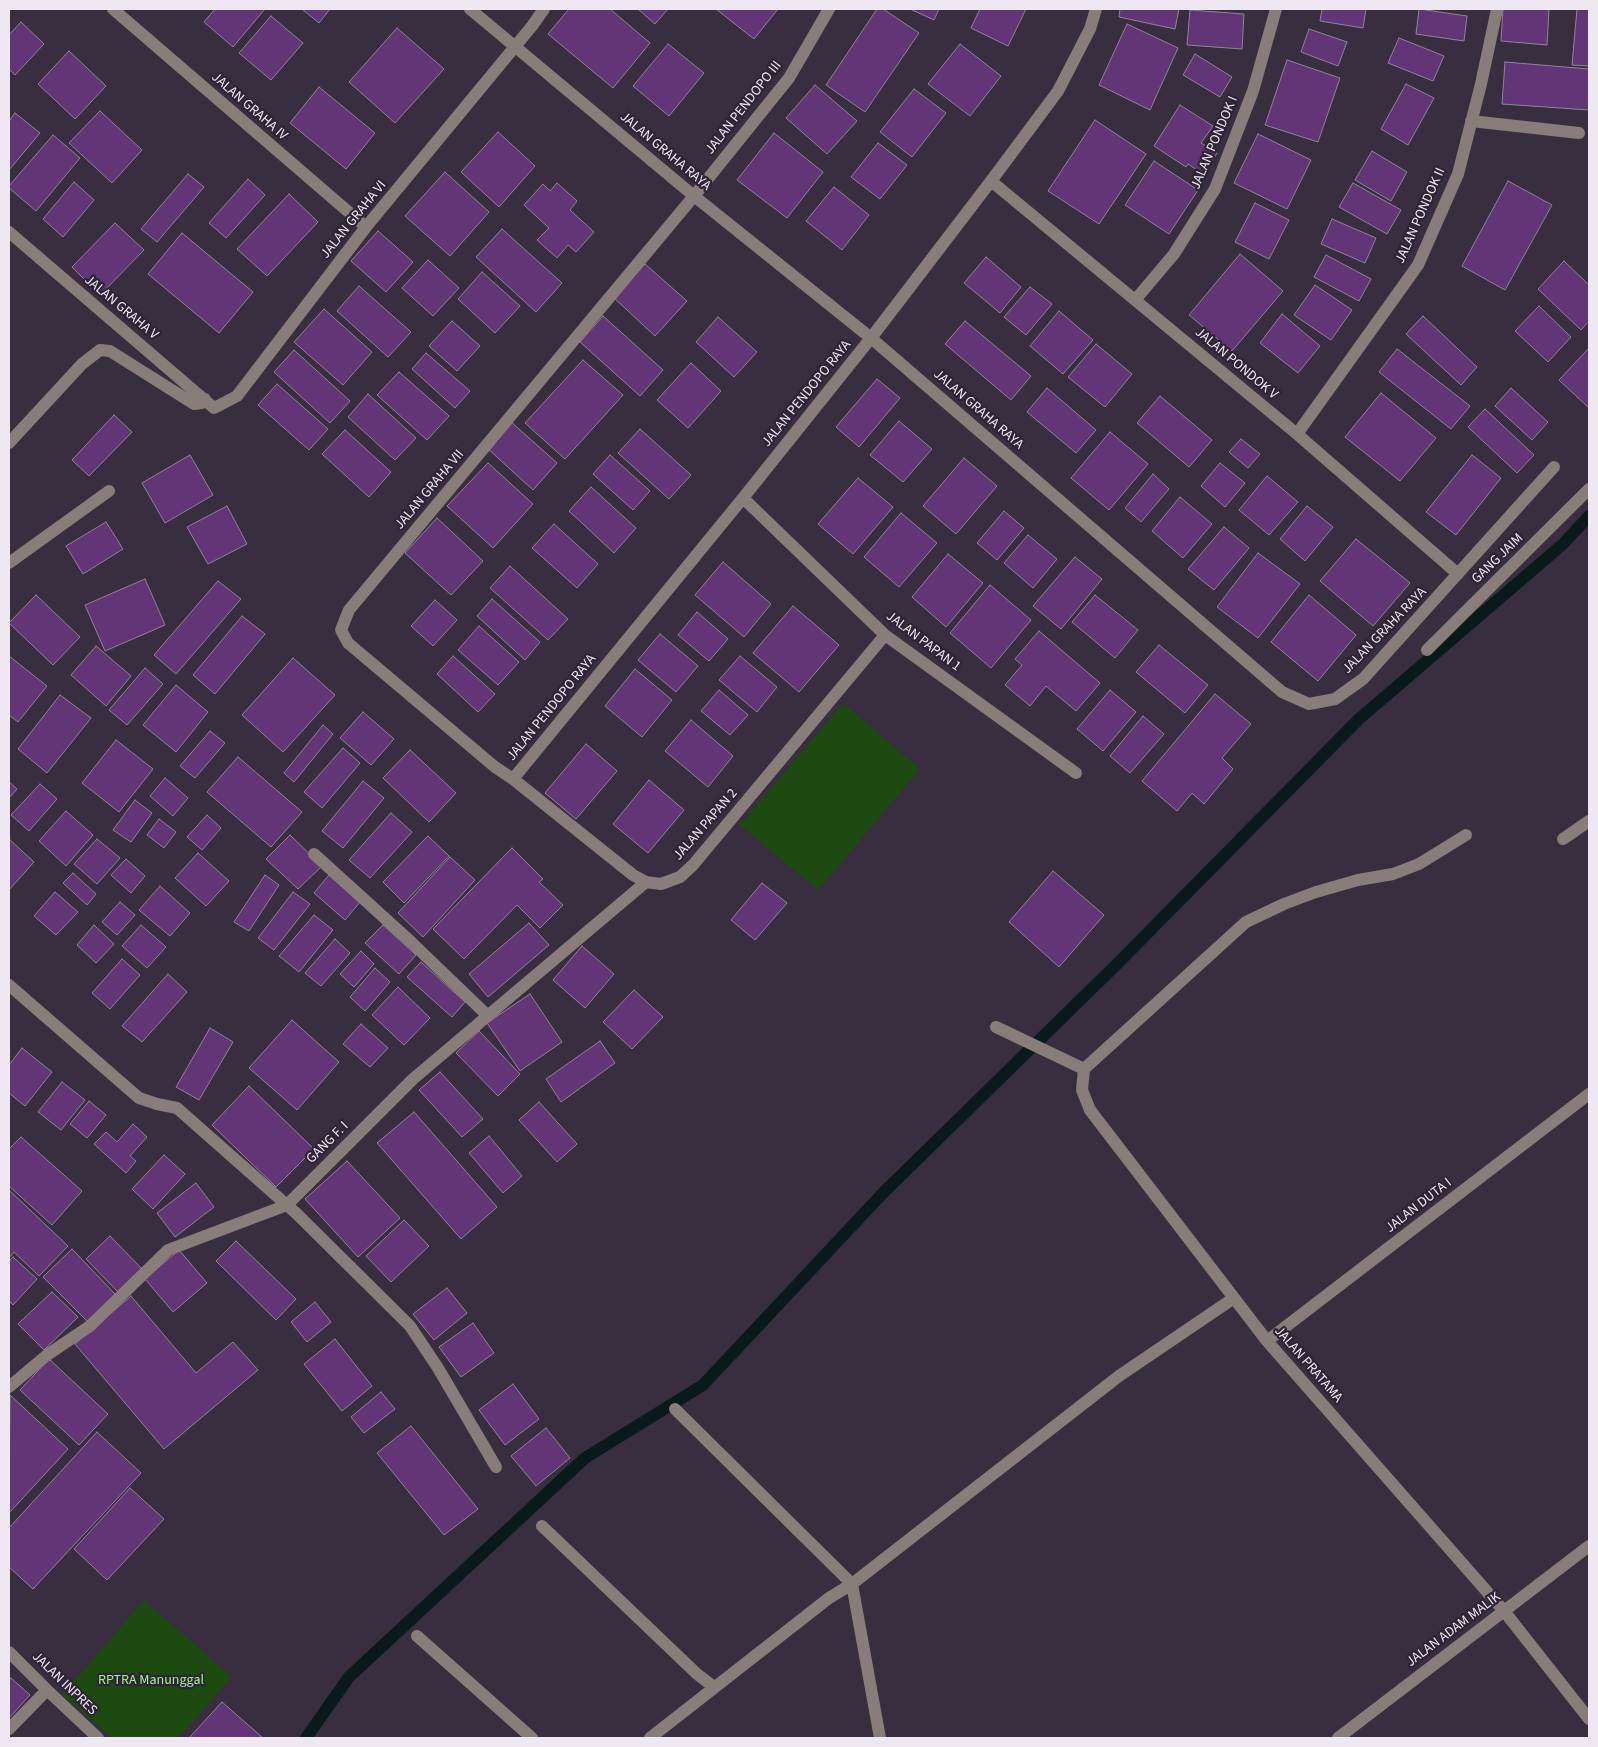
<!DOCTYPE html>
<style>
body{margin:0}
#map{position:relative;width:1598px;height:1747px;overflow:hidden;background:#392e3f;font-family:"Source Sans 3",sans-serif}
canvas{display:block}
.frame{position:absolute;inset:0;border:10px solid #efe8f3;pointer-events:none}
</style>
<div id="map">
<canvas width="1598" height="1747"></canvas>
<div class="frame"></div>
</div>
<script>
const c = document.querySelector('canvas').getContext('2d');
c.lineJoin = 'round';
function fillPath(path, color) { c.fillStyle = color; c.fill(path, 'evenodd'); }
const shape = rows => new Path2D(rows.map(r => 'M' + r).join(''));
function stroke(path, color, width, dash) { c.strokeStyle = color; c.lineWidth = width; c.lineCap = dash ? 'butt' : 'round'; c.setLineDash(dash || []); c.stroke(path); }
function drawText(font, color, halo, rows, align = 'center') {
  c.font = font + ' "Source Sans 3",sans-serif'; c.lineWidth = 4.5; c.setLineDash([]); c.textBaseline = 'middle'; c.strokeStyle = halo; c.fillStyle = color; for (const [text, x, y, turn = 0] of rows) {
    c.save(); c.translate(x, y); c.rotate((+turn || 0) * Math.PI / 180); c.textAlign = isNaN(turn) ? turn : align; if (halo) c.strokeText(text, 0, 0); c.fillText(text, 0, 0); c.restore();
  }
}
fillPath(shape([
 [843,703,920,769,818,890,740,825],
 [144,1600,232,1677,178,1738,112,1738,62,1695]
]), '#1c4a11');
stroke(shape([
 [306,1738,349,1677,585,1458,703,1385,883,1193,1117,964,1359,719,1563,544,1589,516]
]), '#091a1c', 12);
const building = shape([
 [215,9,265,9,233,47,204,22,215,9],
 [302,9,330,9,319,23,302,9],
 [569,9,610,9,650,43,613,88,548,34,569,9],
 [638,9,668,9,655,24,638,9],
 [716,9,778,9,754,39,716,9],
 [877,9,883,9,919,33,865,112,826,85,877,9],
 [910,9,939,9,934,20,910,9],
 [980,9,1026,9,1008,46,971,28,980,9],
 [1120,9,1179,9,1175,29,1119,17,1120,9],
 [1322,9,1366,9,1363,28,1320,21,1322,9],
 [1419,9,1467,16,1464,41,1416,34,1419,9],
 [1503,9,1549,9,1547,45,1501,41,1503,9],
 [1577,9,1589,9,1589,66,1572,65,1577,9],
 [1190,10,1244,14,1242,49,1187,45,1190,10],
 [271,16,303,43,271,80,239,53,271,16],
 [21,22,44,44,15,75,9,69,9,35,21,22],
 [1127,24,1178,48,1150,110,1099,85,1127,24],
 [397,28,444,69,395,123,349,82,397,28],
 [1309,29,1347,42,1338,66,1301,52,1309,29],
 [1399,38,1444,56,1433,81,1388,63,1399,38],
 [668,44,704,73,669,116,633,86,668,44],
 [960,44,1001,76,970,116,928,84,960,44],
 [69,51,106,86,75,119,38,84,69,51],
 [1195,54,1232,77,1220,97,1183,75,1195,54],
 [1287,60,1340,78,1318,142,1265,125,1287,60],
 [1505,62,1589,69,1589,110,1502,104,1505,62],
 [1406,84,1434,98,1408,145,1381,129,1406,84],
 [815,85,857,121,827,154,786,118,815,85],
 [319,87,375,133,346,169,290,123,319,87],
 [914,89,946,113,912,157,880,132,914,89],
 [1180,105,1213,126,1201,143,1217,153,1203,174,1188,164,1186,167,1154,146,1180,105],
 [100,111,142,150,112,183,69,143,100,111],
 [15,113,40,133,9,170,9,121,15,113],
 [1095,120,1146,154,1099,224,1048,191,1095,120],
 [498,132,535,166,499,207,461,172,498,132],
 [774,133,823,172,787,218,737,180,774,133],
 [1258,134,1311,160,1287,209,1234,183,1258,134],
 [53,135,80,158,36,211,9,188,9,186,53,135],
 [878,143,907,165,880,199,851,177,878,143],
 [1372,151,1407,172,1391,201,1355,180,1372,151],
 [1154,161,1198,190,1169,234,1125,205,1154,161],
 [445,172,489,212,450,256,405,216,445,172],
 [188,174,204,187,157,242,141,229,188,174],
 [248,179,265,195,226,238,209,223,248,179],
 [1508,181,1552,205,1505,290,1462,266,1508,181],
 [74,182,94,200,63,237,43,219,74,182],
 [557,183,577,201,570,210,594,232,576,252,568,245,557,258,537,240,549,228,524,205,543,184,550,191,557,183],
 [1353,183,1401,210,1387,234,1339,207,1353,183],
 [834,187,869,215,842,250,806,221,834,187],
 [289,194,318,222,267,276,237,249,289,194],
 [1255,203,1289,220,1269,259,1235,242,1255,203],
 [1332,219,1376,238,1365,263,1321,244,1332,219],
 [115,223,144,250,100,295,72,267,115,223],
 [502,229,562,283,536,312,476,257,502,229],
 [378,231,413,262,386,292,351,261,378,231],
 [182,233,253,292,219,333,148,274,182,233],
 [1240,254,1283,291,1232,351,1189,315,1240,254],
 [1326,255,1371,279,1359,301,1314,277,1326,255],
 [986,257,1021,287,1000,313,964,283,986,257],
 [428,260,459,288,433,316,402,288,428,260],
 [1564,261,1589,285,1589,321,1581,330,1538,289,1564,261],
 [645,264,687,301,655,336,614,298,645,264],
 [482,272,520,306,495,333,458,299,482,272],
 [1315,285,1352,310,1331,340,1294,315,1315,285],
 [359,286,411,332,388,357,337,311,359,286],
 [1030,287,1052,304,1026,335,1004,317,1030,287],
 [1539,306,1571,337,1548,362,1515,331,1539,306],
 [324,309,372,352,343,385,294,342,324,309],
 [1059,311,1093,340,1063,374,1030,346,1059,311],
 [1282,314,1320,346,1298,373,1260,343,1282,314],
 [603,316,663,370,640,396,580,342,603,316],
 [1423,316,1477,367,1461,385,1406,334,1423,316],
 [718,317,757,352,734,377,696,342,718,317],
 [452,321,480,346,457,371,429,346,452,321],
 [965,321,1031,376,1011,400,945,344,965,321],
 [1096,344,1132,374,1105,407,1068,377,1096,344],
 [1589,348,1589,408,1559,380,1589,348],
 [1397,349,1470,406,1451,429,1379,372,1397,349],
 [294,350,350,401,330,423,274,372,294,350],
 [426,353,470,391,455,408,412,369,426,353],
 [583,360,623,395,565,459,525,423,583,360],
 [691,363,721,391,688,428,657,400,691,363],
 [399,372,449,416,427,440,377,395,399,372],
 [877,379,900,398,859,447,836,427,877,379],
 [277,384,328,429,309,450,258,405,277,384],
 [1047,388,1096,430,1076,453,1027,412,1047,388],
 [1511,388,1548,422,1532,440,1495,406,1511,388],
 [1381,393,1436,438,1400,481,1345,437,1381,393],
 [368,394,416,438,395,460,348,417,368,394],
 [1160,396,1212,440,1189,467,1137,423,1160,396],
 [1485,409,1534,455,1517,473,1468,427,1485,409],
 [114,415,132,432,89,476,72,460,114,415],
 [510,421,557,463,533,490,486,447,510,421],
 [899,421,932,449,903,482,870,455,899,421],
 [640,429,691,475,669,499,618,453,640,429],
 [345,430,391,472,369,497,322,454,345,430],
 [1110,432,1148,464,1109,510,1071,478,1110,432],
 [1241,439,1260,454,1248,468,1229,452,1241,439],
 [190,455,213,495,165,523,142,483,190,455],
 [610,455,650,491,633,510,593,474,610,455],
 [1472,455,1501,478,1456,535,1426,512,1472,455],
 [964,458,997,486,956,534,923,506,964,458],
 [488,463,533,504,493,548,447,506,488,463],
 [1220,463,1245,483,1225,507,1201,486,1220,463],
 [1153,474,1169,489,1141,522,1125,508,1153,474],
 [1267,476,1298,502,1269,535,1239,510,1267,476],
 [858,478,893,507,853,554,818,524,858,478],
 [591,487,636,528,614,553,569,511,591,487],
 [1180,497,1212,524,1183,558,1152,531,1180,497],
 [227,506,247,544,208,564,187,527,227,506],
 [1307,506,1333,527,1305,561,1280,539,1307,506],
 [1004,511,1024,528,997,560,977,543,1004,511],
 [901,513,937,543,899,587,864,557,901,513],
 [437,518,483,561,451,595,405,553,437,518],
 [106,522,123,549,83,574,66,546,106,522],
 [554,524,598,564,577,588,532,548,554,524],
 [1224,527,1249,548,1214,590,1188,569,1224,527],
 [1028,535,1057,559,1033,588,1004,563,1028,535],
 [1356,539,1410,583,1373,626,1320,581,1356,539],
 [1258,553,1300,584,1258,638,1217,607,1258,553],
 [948,554,983,583,946,627,912,597,948,554],
 [1075,557,1102,579,1061,629,1033,606,1075,557],
 [723,562,771,604,744,637,695,595,723,562],
 [510,566,568,619,548,640,490,588,510,566],
 [145,579,165,625,105,651,85,605,145,579],
 [218,581,241,599,176,674,154,655,218,581],
 [990,585,1031,620,991,668,950,633,990,585],
 [36,595,80,637,53,665,9,623,36,595],
 [1095,595,1138,630,1115,658,1072,622,1095,595],
 [1309,595,1356,635,1318,681,1271,642,1309,595],
 [492,599,540,642,525,660,477,616,492,599],
 [435,600,457,620,433,646,411,626,435,600],
 [793,606,839,645,799,692,753,653,793,606],
 [697,612,728,639,709,661,678,635,697,612],
 [242,616,265,634,215,694,193,675,242,616],
 [479,626,519,662,498,685,458,650,479,626],
 [1039,631,1100,683,1076,711,1046,686,1030,706,1005,685,1022,665,1015,659,1039,631],
 [660,634,698,666,676,692,638,660,660,634],
 [1159,645,1208,685,1185,713,1136,672,1159,645],
 [96,646,131,676,106,706,71,675,96,646],
 [9,656,47,686,18,722,9,715,9,656],
 [453,656,495,694,478,712,437,674,453,656],
 [740,656,777,687,757,712,719,680,740,656],
 [293,658,335,695,283,752,242,715,293,658],
 [145,668,163,684,127,725,109,710,145,668],
 [635,669,672,700,642,737,605,706,635,669],
 [176,685,208,712,176,752,143,725,176,685],
 [719,690,748,715,730,735,701,711,719,690],
 [1110,690,1136,712,1103,751,1077,729,1110,690],
 [1215,694,1251,724,1222,758,1233,769,1204,804,1192,793,1177,811,1142,781,1215,694],
 [60,695,91,718,47,773,18,749,60,695],
 [363,712,394,739,371,765,340,738,363,712],
 [1143,716,1164,734,1130,773,1110,756,1143,716],
 [691,720,733,756,708,787,665,751,691,720],
 [323,725,333,734,294,782,284,773,323,725],
 [210,731,225,743,195,778,180,766,210,731],
 [116,740,153,769,119,812,82,783,116,740],
 [586,744,617,771,576,819,545,793,586,744],
 [343,748,360,763,322,808,304,792,343,748],
 [410,750,456,793,429,822,383,778,410,750],
 [238,757,302,812,271,847,207,792,238,757],
 [165,778,188,798,173,816,150,796,165,778],
 [649,780,684,810,648,853,613,824,649,780],
 [363,781,384,798,343,848,322,831,363,781],
 [9,782,17,789,9,798,9,782],
 [40,784,57,799,29,831,11,815,40,784],
 [135,800,152,813,131,842,113,830,135,800],
 [66,811,93,835,66,866,39,841,66,811],
 [391,813,412,832,370,878,349,860,391,813],
 [207,815,221,828,202,850,187,837,207,815],
 [159,819,176,832,164,848,147,835,159,819],
 [290,835,322,866,298,889,266,859,290,835],
 [428,836,449,856,404,903,383,882,428,836],
 [97,839,120,858,97,884,74,864,97,839],
 [10,840,34,862,9,890,9,841,10,840],
 [512,848,543,879,539,882,563,905,540,928,517,905,464,959,433,929,512,848],
 [198,853,229,881,206,906,175,878,198,853],
 [450,857,475,880,423,937,398,913,450,857],
 [126,859,145,876,131,893,111,875,126,859],
 [1053,871,1104,915,1059,967,1009,922,1053,871],
 [73,873,96,894,87,905,63,883,73,873],
 [265,875,279,885,249,931,234,922,265,875],
 [329,875,360,902,345,920,314,893,329,875],
 [762,883,787,903,755,940,731,920,762,883],
 [160,886,190,913,170,936,139,910,160,886],
 [55,892,78,912,56,935,34,916,55,892],
 [293,892,310,904,274,950,258,938,293,892],
 [120,902,135,915,117,935,102,922,120,902],
 [314,915,333,930,299,972,279,956,314,915],
 [529,923,549,945,488,997,469,974,529,923],
 [94,925,114,944,96,963,77,945,94,925],
 [141,925,166,947,147,968,122,946,141,925],
 [383,925,416,955,399,974,365,943,383,925],
 [335,939,350,953,321,986,305,973,335,939],
 [582,946,614,974,585,1008,553,980,582,946],
 [361,951,374,964,354,987,340,974,361,951],
 [122,959,140,975,110,1009,92,993,122,959],
 [421,962,465,1002,452,1017,407,977,421,962],
 [375,968,390,982,365,1011,350,997,375,968],
 [168,974,187,992,142,1042,122,1026,168,974],
 [398,987,430,1018,404,1045,372,1015,398,987],
 [634,990,663,1017,632,1049,603,1022,634,990],
 [530,994,562,1042,520,1071,487,1023,530,994],
 [292,1020,339,1062,297,1110,249,1068,292,1020],
 [361,1024,388,1048,370,1067,343,1044,361,1024],
 [210,1028,233,1042,199,1100,176,1087,210,1028],
 [479,1031,520,1074,498,1096,456,1053,479,1031],
 [600,1041,615,1063,561,1102,546,1079,600,1041],
 [22,1048,52,1072,25,1106,9,1093,9,1065,22,1048],
 [440,1072,483,1119,462,1137,419,1090,440,1072],
 [62,1082,85,1100,61,1130,38,1112,62,1082],
 [249,1086,314,1149,276,1187,212,1125,249,1086],
 [89,1101,106,1115,87,1138,70,1124,89,1101],
 [539,1102,577,1144,557,1162,519,1120,539,1102],
 [414,1112,497,1207,461,1239,377,1143,414,1112],
 [133,1124,147,1137,130,1156,136,1161,126,1173,94,1144,106,1132,117,1142,133,1124],
 [489,1136,522,1176,503,1193,469,1153,489,1136],
 [21,1137,82,1191,52,1225,9,1186,9,1149,21,1137],
 [164,1155,185,1174,153,1209,132,1189,164,1155],
 [347,1161,400,1218,358,1257,305,1199,347,1161],
 [196,1183,214,1207,175,1237,157,1213,196,1183],
 [9,1190,68,1246,39,1276,14,1252,9,1258,9,1190],
 [404,1220,429,1246,391,1282,366,1256,404,1220],
 [110,1236,143,1270,119,1293,86,1259,110,1236],
 [236,1241,296,1299,276,1320,216,1261,236,1241],
 [72,1249,116,1295,88,1322,43,1277,72,1249],
 [179,1250,207,1283,173,1312,145,1279,179,1250],
 [13,1257,37,1279,13,1305,9,1301,9,1261,13,1257],
 [447,1288,467,1313,434,1340,413,1314,447,1288],
 [52,1292,78,1317,44,1350,18,1324,52,1292],
 [131,1296,196,1373,233,1342,258,1370,164,1449,75,1344,131,1296],
 [315,1302,331,1322,307,1342,291,1322,315,1302],
 [473,1323,494,1353,461,1377,439,1347,473,1323],
 [335,1339,372,1386,342,1411,304,1364,335,1339],
 [49,1359,108,1414,79,1445,20,1390,49,1359],
 [513,1384,539,1419,505,1445,479,1410,513,1384],
 [381,1392,395,1409,364,1433,351,1417,381,1392],
 [10,1395,68,1449,10,1512,9,1511,10,1395],
 [411,1426,478,1509,444,1535,377,1453,411,1426],
 [546,1428,570,1458,536,1486,511,1456,546,1428],
 [97,1432,141,1473,33,1589,9,1567,9,1528,97,1432],
 [130,1488,164,1519,107,1580,74,1549,130,1488],
 [11,1678,30,1695,9,1718,9,1681,11,1678],
 [222,1702,263,1738,189,1738,222,1702]
]);
fillPath(building, '#613576');
stroke(building, '#908498', 1);
stroke(shape([
 [113,9,366,227],
 [470,9,694,196,871,338,1282,692,1309,704,1335,699,1363,679,1554,467],
 [829,9,789,78,694,196,349,610,341,630,348,643,495,767,513,779,633,875,646,882,661,884,680,877,693,865,885,635],
 [1471,121,1579,133],
 [991,181,1297,434,1458,574],
 [9,232,214,408,237,396,366,227,532,26,544,9],
 [1136,299,1174,254,1215,189,1253,91,1276,9],
 [1297,434,1418,265,1458,174,1481,84,1497,9],
 [9,443,82,364,100,350,110,351,194,404,202,403,205,399],
 [743,498,885,635,1076,773],
 [9,563,109,491],
 [1427,650,1589,489],
 [513,779,743,498,871,338,991,181,1058,91,1090,29,1096,9],
 [1466,835,1419,864,1393,874,1358,880,1316,892,1284,904,1246,922,1084,1069,1082,1090,1090,1110,1267,1341,1504,1611,1589,1719],
 [1563,839,1589,821],
 [314,854,410,941,488,1016],
 [9,985,139,1098,157,1104,177,1108,297,1214,410,1326,438,1368,496,1467],
 [996,1027,1084,1069],
 [1267,1341,1589,1094],
 [9,1387,47,1355,90,1326,168,1250,287,1205,413,1079,646,882],
 [675,1409,852,1584,880,1738],
 [542,1526,697,1674,714,1687],
 [417,1636,532,1738],
 [9,1652,47,1690,98,1738],
 [9,1729,47,1690],
 [650,1738,829,1598,852,1584,1119,1376,1234,1298],
 [1338,1738,1589,1546]
]), '#887d79', 12);
drawText('14px', '#efe8f3', '#2f2435', [
 ["JALAN GRAHA IV",249,107,41],
 ["JALAN PENDOPO III",744,108,-52],
 ["JALAN PONDOK I",1215,143,-67],
 ["JALAN GRAHA RAYA",665,152,40],
 ["JALAN PONDOK II",1421,216,-66],
 ["JALAN GRAHA VI",354,220,-51],
 ["JALAN GRAHA V",121,308,40],
 ["JALAN PONDOK V",1236,364,40],
 ["JALAN PENDOPO RAYA",807,394,-51],
 ["JALAN GRAHA RAYA",978,410,41],
 ["JALAN GRAHA VII",430,490,-50],
 ["GANG JAIM",1498,559,-44],
 ["JALAN GRAHA RAYA",1385,631,-46],
 ["JALAN PAPAN 1",923,642,37],
 ["JALAN PENDOPO RAYA",552,708,-51],
 ["JALAN PAPAN 2",706,825,-49],
 ["GANG F. I",328,1143,-45],
 ["JALAN DUTA I",1419,1206,-38],
 ["JALAN PRATAMA",1308,1365,49],
 ["JALAN ADAM MALIK",1454,1630,-37],
 ["JALAN INPRES",64,1684,44]
]);
drawText('14px', '#a3ee92', '#2f2435', [
 ["RPTRA Manunggal",151,1681]
]);
</script>
